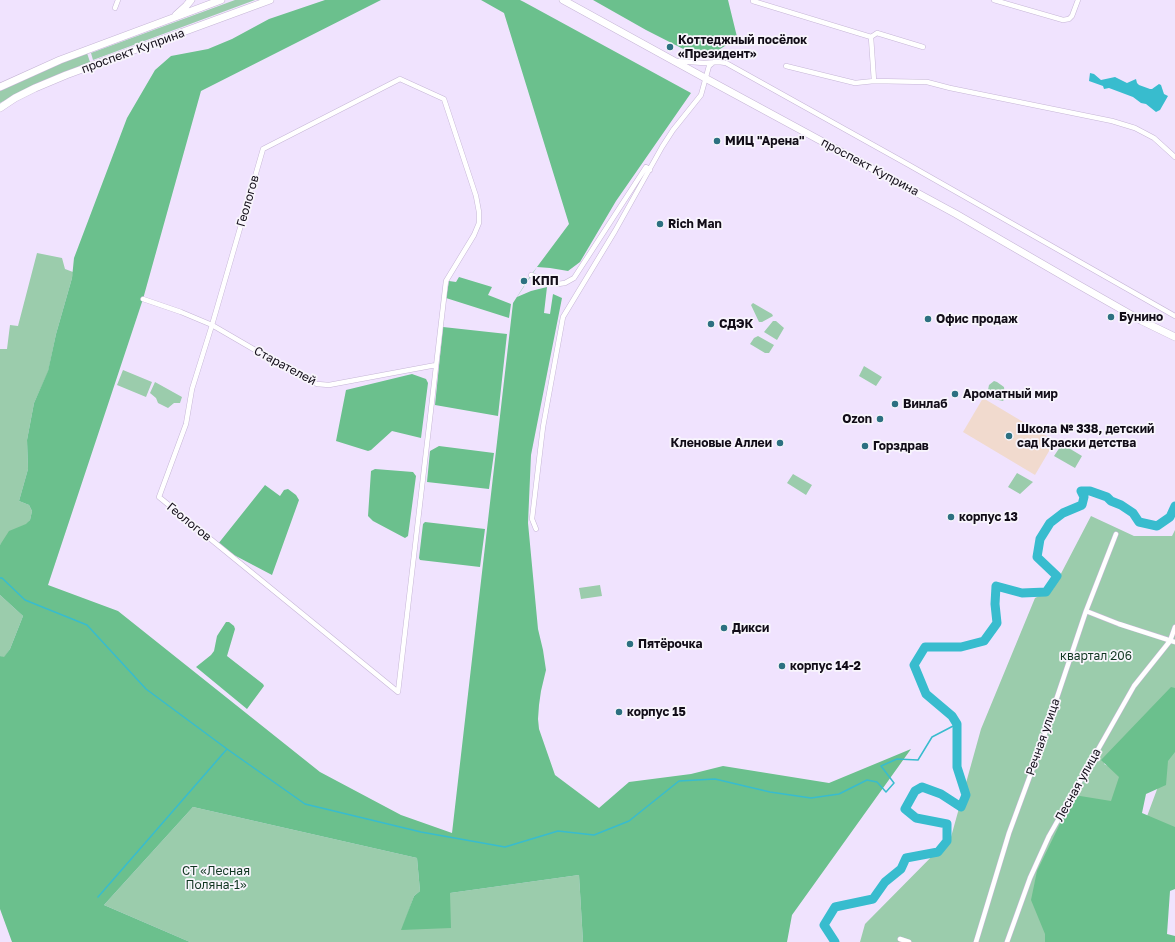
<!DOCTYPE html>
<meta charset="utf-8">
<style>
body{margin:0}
canvas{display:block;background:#f0e3fe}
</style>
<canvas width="1175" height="942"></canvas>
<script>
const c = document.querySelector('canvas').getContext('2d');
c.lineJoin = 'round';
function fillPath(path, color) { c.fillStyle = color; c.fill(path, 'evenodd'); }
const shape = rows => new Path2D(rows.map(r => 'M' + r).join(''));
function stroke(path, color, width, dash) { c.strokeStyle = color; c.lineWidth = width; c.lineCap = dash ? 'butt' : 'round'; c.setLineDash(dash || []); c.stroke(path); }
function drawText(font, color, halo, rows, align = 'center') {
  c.font = font + ' "Golos Text",sans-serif'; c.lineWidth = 3.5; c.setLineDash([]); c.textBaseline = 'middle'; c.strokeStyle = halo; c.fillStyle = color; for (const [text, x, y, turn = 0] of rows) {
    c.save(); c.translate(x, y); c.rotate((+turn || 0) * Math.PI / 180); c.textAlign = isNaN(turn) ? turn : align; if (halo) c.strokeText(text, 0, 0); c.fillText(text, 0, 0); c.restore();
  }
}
fillPath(shape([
 [983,398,1055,441,1035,475,963,432]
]), '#f1dace');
fillPath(shape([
 [235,0,255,0,93,60,91,53],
 [87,53,90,62,33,86,0,103,0,90,33,74],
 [37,253,62,258,65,269,73,272,72,278,56,334,48,372,34,403,27,440,28,469,19,501,29,505,32,511,30,520,27,524,0,545,0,349,7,349,10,325,18,326],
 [753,303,772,314,773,316,762,322,759,322,751,305],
 [773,321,776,321,784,328,777,340,764,332],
 [758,336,774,345,769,353,765,353,750,344,754,338],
 [864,366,882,377,876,386,859,376],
 [123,370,152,382,146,397,117,385],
 [994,381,997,382,1004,387,1005,398,1003,401,994,399,988,390,989,385],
 [155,382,182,397,180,403,174,403,168,408,158,403,156,398,150,393],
 [1062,444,1082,456,1075,468,1054,456],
 [1017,473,1033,482,1020,494,1008,487],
 [793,474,812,485,806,495,787,483],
 [1091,516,1134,536,1172,536,1175,530,1175,688,1172,688,1104,764,1134,779,1058,942,860,942,865,924,951,837,981,729,1035,598,1053,589],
 [600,585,602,596,581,599,579,588],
 [0,595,23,616,10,649,4,658,0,656],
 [1175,741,1175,830,1146,819],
 [193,807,417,858,420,891,414,896,402,930,450,893,579,875,583,942,190,942,104,905]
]), '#9bccac');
fillPath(shape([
 [325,0,381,0,201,91,143,299,48,585,118,611,320,772,401,815,452,833,513,303,531,275,569,224,504,13,481,0,520,0,524,2,691,93,616,201,580,262,568,271,550,268,537,267,517,297,531,291,547,287,544,313,550,314,553,294,562,298,531,455,528,523,538,629,543,650,546,670,541,691,539,705,538,719,539,729,555,775,599,808,629,782,691,774,723,766,829,783,911,749,792,915,787,942,583,942,579,875,450,893,451,928,401,930,414,896,420,891,417,858,193,807,104,905,190,942,12,942,0,909,0,656,4,657,10,649,23,616,0,595,0,545,9,531,26,524,30,520,32,511,29,505,19,501,28,469,27,440,34,403,48,371,56,334,72,278,74,258,127,118,155,70,171,56,208,49,232,39,269,19],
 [593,0,728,0,739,45,728,44,714,53,697,56,646,30],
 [459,277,492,287,488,295,511,304,509,318,446,298,449,281,456,282],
 [443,327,507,334,498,416,435,405],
 [412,374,426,379,428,383,421,438,392,431,371,450,368,451,336,441,346,390],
 [439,446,494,453,489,489,427,482,430,451],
 [375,469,413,472,416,476,408,536,405,538,373,521,368,516,371,471],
 [265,485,280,496,284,490,288,489,296,495,299,500,272,575,234,555,218,544],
 [425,522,485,529,480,567,420,560,419,558,423,524],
 [226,622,229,622,234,626,235,629,227,656,263,684,264,686,247,709,196,667,211,655,214,651,217,636],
 [1171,687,1175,688,1175,752,1168,761,1166,785,1146,794,1142,813,1175,827,1175,889,1170,891,1167,934,1175,936,1175,942,1045,942,1045,934,1031,900,1037,871,1074,795,1111,801,1119,777,1101,760]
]), '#6bc08d');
fillPath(shape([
 [1090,73,1094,74,1101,80,1115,77,1127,83,1136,79,1137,83,1139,85,1150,89,1152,89,1159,84,1161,85,1164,94,1168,96,1160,110,1156,112,1146,104,1141,103,1133,97,1109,88,1104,89,1103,86,1089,81]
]), '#38bcce');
stroke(shape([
 [0,578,2,578,25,600,87,625,146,689,227,749,305,804,421,832,505,847,558,831,594,835,629,821,679,781,715,779,770,792,811,798,839,794,867,780,877,782,886,792,894,783,881,766,897,759,918,760,932,737,957,724],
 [98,897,227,749]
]), '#38bcce', 1.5);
stroke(shape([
 [835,942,824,925,835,907,873,899,885,882,901,869,906,858,938,852,947,841,947,824,916,818,905,809,915,791,922,787,941,794,961,807,966,795,957,767,957,724,952,716,926,694,914,665,925,647,961,647,984,641,997,623,995,604,996,586,1022,593,1046,592,1057,576,1037,557,1040,539,1050,523,1063,513,1082,505,1084,497,1081,491,1090,491,1107,497,1111,501,1121,505,1133,513,1139,522,1157,526,1170,517,1175,506]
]), '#38bcce', 9);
const street = shape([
 [994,0,1063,20,1069,19,1072,16,1078,0],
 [753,1,871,37,874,81],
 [115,8,118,0],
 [871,37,877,33,923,47],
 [677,61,704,63,719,62,726,63,909,165,1175,316],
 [786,66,855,83,874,81,927,82,950,88,1112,121,1135,128,1154,138,1175,157],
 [400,79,444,99,476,196,479,212,479,223,474,235,446,281,398,692,159,497,186,424,192,389,212,325,263,149,400,79],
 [531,275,558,284,565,283,574,278,646,167,650,170],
 [143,299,181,312,212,325,305,379,317,384,329,385,436,365],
 [536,529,532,519,543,427,563,317,615,231,662,147,673,130,701,95,709,66,714,62],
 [1086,611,1119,624,1175,642],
 [900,939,909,942],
 [976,942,1009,833,1038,754,1086,611,1116,534],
 [1007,942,1030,878,1049,836,1134,686,1170,641,1175,627]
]);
const secondary = shape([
 [563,0,705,78,956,214,1077,284,1142,321,1175,337],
 [176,15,186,6,191,0],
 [0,87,60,60,221,0],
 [0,108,15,98,35,88,66,75,270,0]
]);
stroke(street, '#c6b6d6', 5.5);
stroke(secondary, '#c6b6d6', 8);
stroke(street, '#fff', 4.5);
stroke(secondary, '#fff', 7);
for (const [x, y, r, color] of [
 [670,47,4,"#2c7081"],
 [717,141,4,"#2c7081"],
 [660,224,4,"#2c7081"],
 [524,281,4,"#2c7081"],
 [1111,317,4,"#2c7081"],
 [928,319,4,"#2c7081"],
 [711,324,4,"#2c7081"],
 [955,394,4,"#2c7081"],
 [895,404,4,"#2c7081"],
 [880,419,4,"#2c7081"],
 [1009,436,4,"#2c7081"],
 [780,443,4,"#2c7081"],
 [865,446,4,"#2c7081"],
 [951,517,4,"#2c7081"],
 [724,628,4,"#2c7081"],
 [630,644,4,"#2c7081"],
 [782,666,4,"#2c7081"],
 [619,712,4,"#2c7081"]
]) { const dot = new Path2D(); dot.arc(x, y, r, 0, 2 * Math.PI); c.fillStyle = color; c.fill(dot); stroke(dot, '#f8f5fc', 1.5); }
drawText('bold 12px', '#120d18', '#f8f5fc', [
 ["Коттеджный посёлок",678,40],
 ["«Президент»",678,54],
 ["МИЦ \"Арена\"",725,141],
 ["Rich Man",668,224],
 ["КПП",532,281],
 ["Бунино",1119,317],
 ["Офис продаж",936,319],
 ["СДЭК",719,324],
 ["Ароматный мир",963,394],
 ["Винлаб",903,404],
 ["Ozon",872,419,"right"],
 ["Школа № 338, детский",1017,429],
 ["сад Краски детства",1017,443],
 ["Кленовые Аллеи",772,443,"right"],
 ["Горздрав",873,446],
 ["корпус 13",959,517],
 ["Дикси",732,628],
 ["Пятёрочка",638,644],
 ["корпус 14-2",790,666],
 ["корпус 15",627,712]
], 'left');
drawText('12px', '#120d18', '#f8f5fc', [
 ["проспект Куприна",133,51,-20],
 ["проспект Куприна",870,167,28],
 ["Геологов",248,201,-74],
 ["Старателей",285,366,28],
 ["Геологов",189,522,39],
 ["Речная улица",1043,737,-71],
 ["Лесная улица",1078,785,-61]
]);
drawText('12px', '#113621', '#f8f5fc', [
 ["квартал 206",1096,656],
 ["СТ «Лесная",216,871],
 ["Поляна-1»",216,885]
]);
</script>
